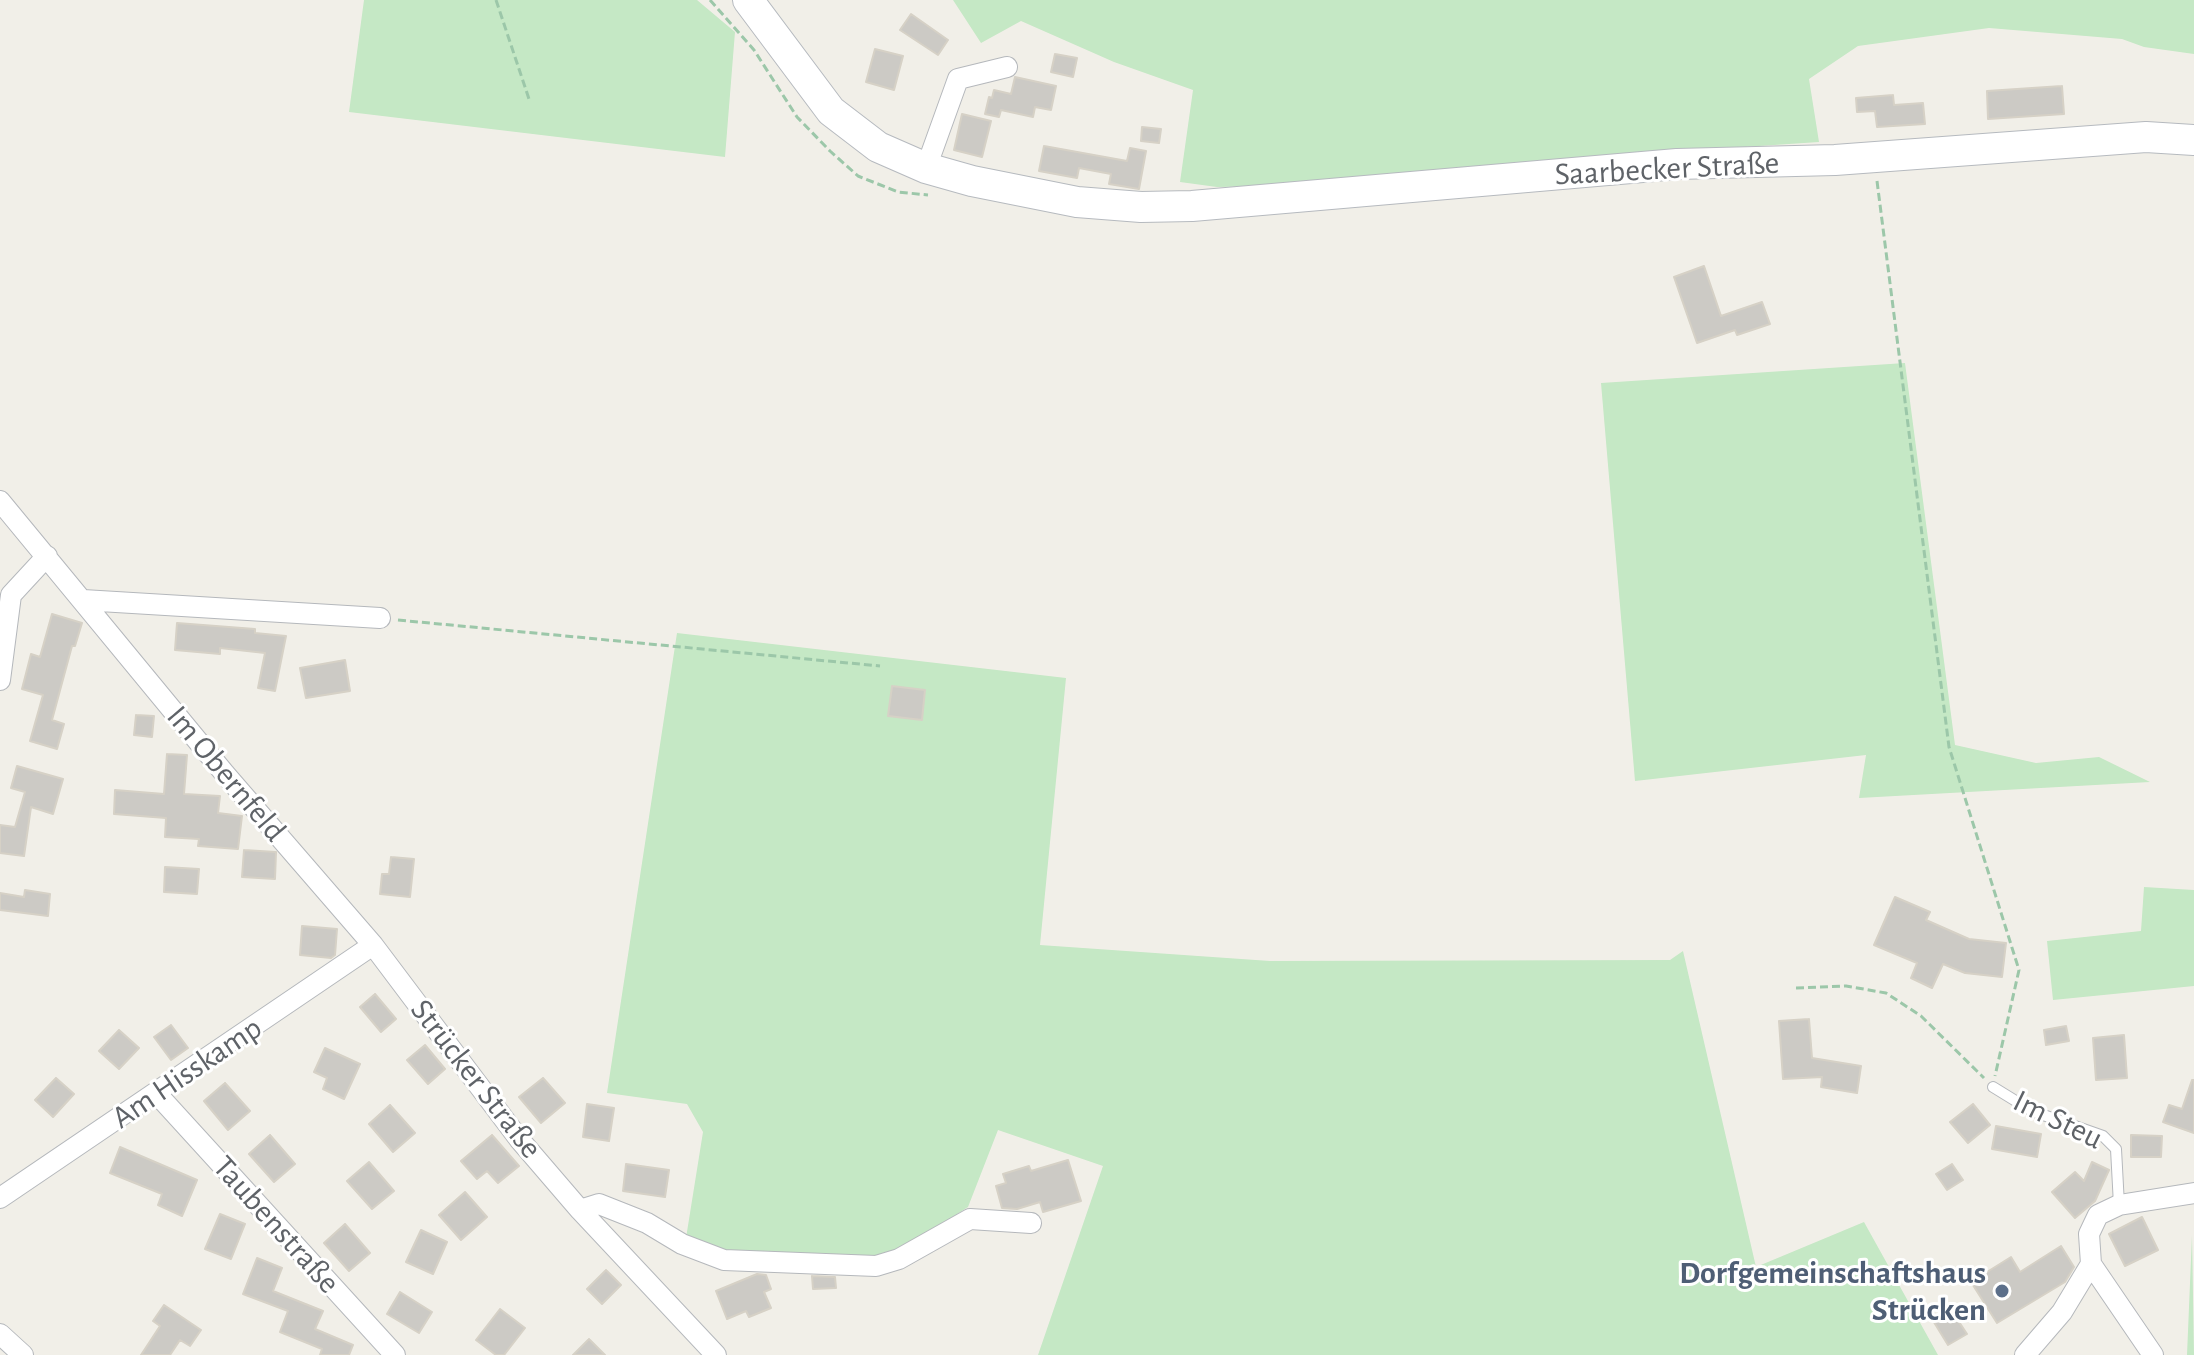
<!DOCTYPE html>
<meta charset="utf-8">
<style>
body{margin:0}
canvas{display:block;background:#f1efe8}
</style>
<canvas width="2194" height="1355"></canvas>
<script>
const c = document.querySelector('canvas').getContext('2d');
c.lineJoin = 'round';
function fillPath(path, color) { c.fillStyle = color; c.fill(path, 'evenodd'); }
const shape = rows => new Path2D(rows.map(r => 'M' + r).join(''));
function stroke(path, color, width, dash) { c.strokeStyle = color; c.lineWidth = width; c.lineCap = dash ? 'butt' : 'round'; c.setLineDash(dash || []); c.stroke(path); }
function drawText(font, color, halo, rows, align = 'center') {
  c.font = font + ' "Alegreya Sans",sans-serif'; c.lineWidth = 6; c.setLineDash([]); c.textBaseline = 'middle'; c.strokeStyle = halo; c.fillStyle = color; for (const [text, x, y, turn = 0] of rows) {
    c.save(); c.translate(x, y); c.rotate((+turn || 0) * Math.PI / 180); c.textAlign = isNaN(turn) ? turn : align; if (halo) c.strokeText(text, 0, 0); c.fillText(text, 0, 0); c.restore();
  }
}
fillPath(shape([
 [364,0,697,0,735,32,725,157,349,112],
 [953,0,2194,0,2194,54,2144,47,2122,39,1989,28,1858,46,1809,79,1819,142,1563,159,1330,185,1217,187,1180,182,1193,90,1114,62,1021,21,981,43],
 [1905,363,1955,745,2036,763,2099,757,2150,782,1859,798,1866,755,1635,781,1601,383],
 [677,633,1066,678,1040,945,1270,961,1670,960,1683,951,1756,1267,1864,1222,1938,1355,1038,1355,1103,1166,998,1130,968,1207,896,1254,858,1256,724,1252,686,1238,703,1132,687,1104,607,1093],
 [2144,887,2194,890,2194,986,2053,1000,2047,941,2141,931],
 [2192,1235,2194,1355,2187,1355]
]), '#c5e8c5');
const building = shape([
 [911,14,948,40,938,55,900,30,911,14],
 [875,49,903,56,894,90,866,82,875,49],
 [1055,54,1077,58,1073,77,1051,72,1055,54],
 [1015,77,1056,86,1051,110,1035,107,1033,117,1001,110,999,117,985,114,989,97,992,98,994,90,1011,94,1015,77],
 [2062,86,2064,114,1988,119,1987,91,2062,86],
 [1893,95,1894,105,1923,103,1925,124,1877,127,1875,111,1857,112,1856,98,1893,95],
 [962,114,991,121,982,157,954,150,962,114],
 [1142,127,1161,129,1159,143,1141,141,1142,127],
 [1044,146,1127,161,1130,148,1146,151,1139,189,1109,184,1111,174,1079,168,1077,178,1039,171,1044,146],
 [1704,266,1721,316,1762,302,1770,324,1737,335,1735,330,1697,343,1674,277,1704,266],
 [52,614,82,623,75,646,72,646,52,720,64,724,57,749,30,741,43,695,22,689,31,654,40,657,52,614],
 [177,623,255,629,255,633,286,636,275,691,258,688,265,653,220,648,220,654,175,650,177,623],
 [345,660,350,691,306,698,300,668,345,660],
 [892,686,925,690,922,720,888,716,892,686],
 [136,715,154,716,152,737,134,735,136,715],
 [167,754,187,755,184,794,220,796,218,813,242,816,238,849,198,846,199,839,165,837,166,818,114,814,115,790,164,794,167,754],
 [17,766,63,779,53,814,31,807,24,856,0,853,0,825,15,827,25,792,11,788,17,766],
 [244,850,276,852,275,879,242,877,244,850],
 [391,857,414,859,410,897,380,894,382,874,389,874,391,857],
 [165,867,199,869,197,894,164,892,165,867],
 [25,890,50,894,48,916,0,910,0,893,24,897,25,890],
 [1895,897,1930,912,1926,920,1969,939,2006,943,2002,977,1965,973,1943,964,1932,988,1911,978,1917,963,1874,945,1895,897],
 [302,926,337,929,335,955,331,958,300,955,302,926],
 [375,994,396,1019,381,1032,360,1007,375,994],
 [1809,1019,1812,1058,1861,1066,1857,1093,1821,1087,1822,1077,1783,1079,1779,1021,1809,1019],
 [171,1025,188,1048,171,1060,154,1037,171,1025],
 [2066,1026,2069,1041,2046,1045,2044,1030,2066,1026],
 [119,1030,139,1048,119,1069,99,1051,119,1030],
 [2124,1035,2127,1078,2096,1080,2093,1038,2124,1035],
 [425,1045,445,1069,428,1084,407,1060,425,1045],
 [325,1048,360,1064,344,1099,323,1089,327,1078,314,1072,325,1048],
 [56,1078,74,1094,53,1117,35,1100,56,1078],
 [543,1078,565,1103,541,1123,519,1097,543,1078],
 [2192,1080,2194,1080,2194,1133,2163,1122,2169,1105,2182,1109,2192,1080],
 [225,1083,250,1111,228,1130,204,1101,225,1083],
 [587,1104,614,1108,609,1141,583,1137,587,1104],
 [1973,1104,1990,1125,1968,1143,1950,1122,1973,1104],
 [390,1105,415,1133,393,1152,369,1124,390,1105],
 [1996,1126,2041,1134,2037,1157,1992,1149,1996,1126],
 [270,1135,295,1164,274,1182,249,1154,270,1135],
 [492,1135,519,1166,498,1183,487,1171,477,1179,461,1161,492,1135],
 [2131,1135,2162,1136,2161,1157,2131,1157,2131,1135],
 [120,1147,197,1180,182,1216,158,1205,162,1194,110,1173,120,1147],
 [1068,1160,1081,1201,1043,1212,1040,1202,1017,1209,1002,1208,996,1186,1006,1183,1003,1174,1029,1166,1031,1171,1068,1160],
 [369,1162,394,1191,372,1209,347,1181,369,1162],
 [2092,1162,2109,1170,2095,1201,2075,1218,2052,1192,2075,1172,2084,1181,2092,1162],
 [626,1164,669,1170,665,1197,623,1191,626,1164],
 [1952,1164,1963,1180,1947,1190,1936,1174,1952,1164],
 [465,1192,487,1217,461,1240,439,1215,465,1192],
 [220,1214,245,1224,231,1259,205,1249,220,1214],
 [2142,1217,2158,1250,2125,1266,2109,1234,2142,1217],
 [345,1224,370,1253,349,1271,324,1243,345,1224],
 [421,1230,447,1242,433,1274,406,1262,421,1230],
 [2061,1246,2074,1267,2065,1282,1997,1323,1971,1282,2011,1257,2020,1272,2061,1246],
 [257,1258,282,1268,273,1291,323,1311,315,1329,353,1345,349,1355,320,1355,322,1349,280,1332,288,1311,243,1294,257,1258],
 [606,1270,621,1285,602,1304,587,1289,606,1270],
 [757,1274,766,1275,771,1289,764,1292,771,1308,749,1317,746,1311,727,1319,716,1291,757,1274],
 [812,1276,835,1277,836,1288,813,1289,812,1276],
 [400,1292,432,1312,419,1333,387,1314,400,1292],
 [164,1305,201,1330,190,1346,180,1340,170,1355,141,1355,160,1326,153,1321,164,1305],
 [1950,1308,1967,1334,1948,1345,1932,1319,1950,1308],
 [500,1309,525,1328,504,1355,496,1355,476,1340,500,1309],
 [589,1339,605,1355,573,1355,589,1339]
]);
fillPath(building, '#cccac5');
stroke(building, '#d6d1c6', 2);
const service = shape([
 [1993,1087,2032,1111,2103,1136,2116,1149,2119,1205]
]);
const minor = shape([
 [926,168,958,79,1007,67],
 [0,501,225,774,373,945,519,1139,580,1210,716,1355],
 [83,600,380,618],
 [0,680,11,595,47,556],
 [157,1094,395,1355],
 [0,1198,373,945],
 [580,1210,599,1204,647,1223,682,1244,724,1260,876,1266,899,1259,970,1219,1031,1223],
 [2091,1264,2153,1355],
 [0,1334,23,1355],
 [2025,1355,2062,1312,2091,1264,2089,1234,2098,1215,2119,1205,2194,1193]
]);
const secondary = shape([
 [748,0,831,111,878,147,926,168,972,181,1077,202,1141,207,1192,206,1677,164,1835,160,2146,137,2194,140]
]);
stroke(service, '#b5b8bc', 12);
stroke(minor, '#b5b8bc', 22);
stroke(secondary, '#b6babf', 32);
stroke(shape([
 [496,0,529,99],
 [710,0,754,50,797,117,830,151,858,176,898,192,928,195],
 [1877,181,1949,747,2019,970,1995,1076],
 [398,620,880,666],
 [1796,988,1846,986,1886,993,1921,1016,1984,1078]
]), '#9cc7a9', 3, [8, 4]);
stroke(service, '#fff', 10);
stroke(minor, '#fff', 20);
stroke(secondary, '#fff', 30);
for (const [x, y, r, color] of [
 [2002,1291,8,"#5c6f8a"]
]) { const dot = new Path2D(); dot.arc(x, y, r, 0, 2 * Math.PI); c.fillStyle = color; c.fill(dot); stroke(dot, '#fff', 3); }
drawText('32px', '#5f6368', '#fff', [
 ["Saarbecker Straße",1667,169,-3],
 ["Im Obernfeld",226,774,50],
 ["Am Hisskamp",187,1073,-34],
 ["Strücker Straße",476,1079,52],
 ["Im Steu",2058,1120,26],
 ["Taubenstraße",276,1225,48]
]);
drawText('bold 32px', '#4e5e75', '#fff', [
 ["Dorfgemeinschaftshaus",1986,1273],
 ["Strücken",1986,1310]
], 'right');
</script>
